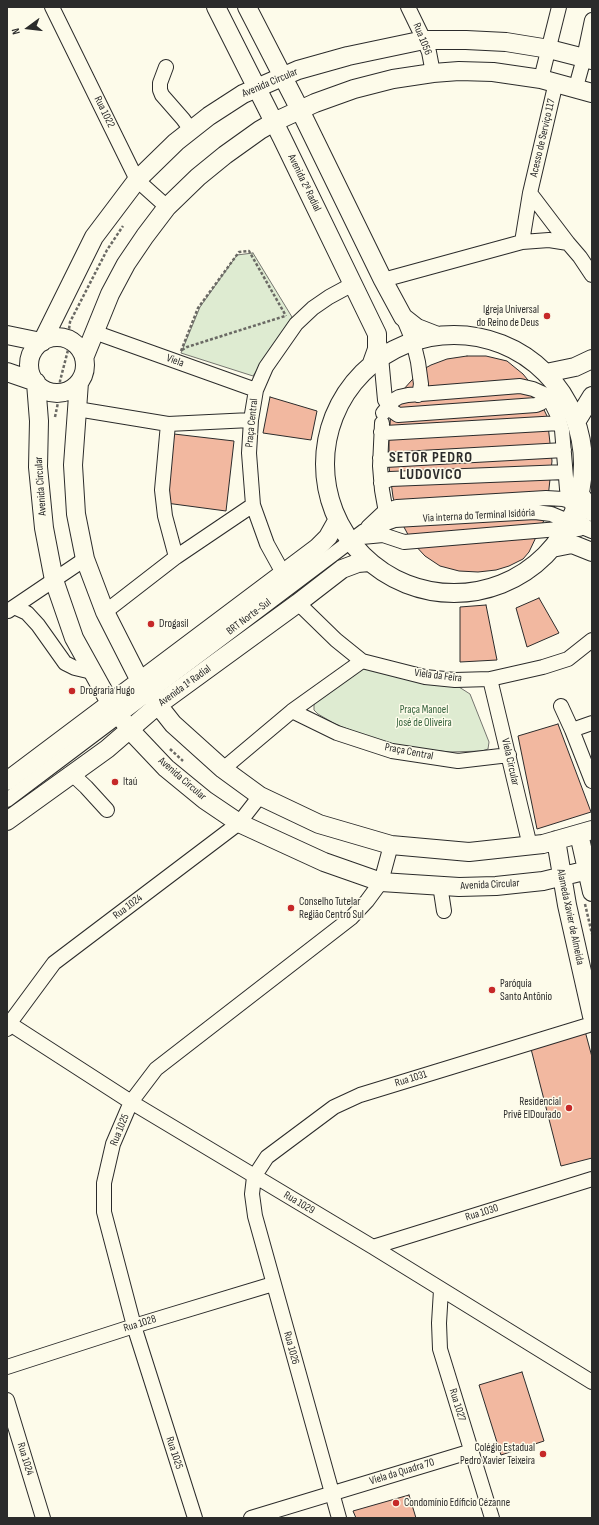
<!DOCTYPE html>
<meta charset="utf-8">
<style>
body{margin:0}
#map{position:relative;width:599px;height:1525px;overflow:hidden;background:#fdfbea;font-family:"Sofia Sans Condensed",sans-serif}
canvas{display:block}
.frame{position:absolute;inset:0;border:8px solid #2b2b2b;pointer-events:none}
.north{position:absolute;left:8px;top:8px;width:40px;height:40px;-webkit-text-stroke:3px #fdfbea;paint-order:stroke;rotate:255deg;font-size:11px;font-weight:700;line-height:16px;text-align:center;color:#2b2b2b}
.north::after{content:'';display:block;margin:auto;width:14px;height:18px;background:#2b2b2b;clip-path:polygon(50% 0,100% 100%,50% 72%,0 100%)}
</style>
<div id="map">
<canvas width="599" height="1525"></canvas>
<div class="frame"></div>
<div class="north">N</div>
</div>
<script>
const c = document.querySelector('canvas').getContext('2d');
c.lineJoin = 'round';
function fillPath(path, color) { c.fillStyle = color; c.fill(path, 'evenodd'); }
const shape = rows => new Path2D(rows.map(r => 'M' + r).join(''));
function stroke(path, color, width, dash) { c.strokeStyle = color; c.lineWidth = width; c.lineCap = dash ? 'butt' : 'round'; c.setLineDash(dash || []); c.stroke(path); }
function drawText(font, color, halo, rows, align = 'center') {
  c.font = font + ' "Sofia Sans Condensed",sans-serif'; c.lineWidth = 3; c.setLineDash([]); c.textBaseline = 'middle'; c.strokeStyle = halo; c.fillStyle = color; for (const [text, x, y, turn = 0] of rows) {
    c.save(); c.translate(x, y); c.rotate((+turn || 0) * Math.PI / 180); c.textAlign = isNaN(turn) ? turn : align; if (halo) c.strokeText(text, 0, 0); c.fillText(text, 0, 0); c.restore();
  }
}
const green = shape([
 [253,253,292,317,253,376,181,353,200,307,237,255,253,253],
 [369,668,410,679,459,687,470,694,489,742,488,749,482,751,450,752,418,749,388,743,358,733,335,724,318,714,314,710,314,704,317,699,362,669,369,668]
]);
fillPath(green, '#deebd1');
stroke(green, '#74746e', 1);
const building = shape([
 [467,356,486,356,507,361,523,374,532,385,547,416,552,461,546,516,529,552,523,559,509,566,496,570,478,572,459,571,440,566,425,556,412,542,398,516,393,497,389,467,389,440,391,410,403,390,420,371,431,365,447,359,467,356],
 [270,397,317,411,311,440,263,433,270,397],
 [174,434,234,441,226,511,166,503,174,434],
 [539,598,559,633,527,647,516,608,539,598],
 [486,605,497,660,460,662,460,607,486,605],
 [558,724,591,812,537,829,518,736,558,724],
 [585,1031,592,1057,592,1158,561,1166,530,1045,585,1031],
 [522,1372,544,1441,501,1455,479,1385,522,1372],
 [409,1495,416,1518,356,1518,353,1511,409,1495]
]);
fillPath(building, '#f2b8a0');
stroke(building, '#2b2b2b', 1);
const minor = shape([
 [52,7,137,180,167,207],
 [408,7,424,40,429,52,433,73],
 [166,67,160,83,160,90,162,95,183,119,191,130],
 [541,79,559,7],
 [576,87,584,58,592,20],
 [530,193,568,243,580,257,592,275],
 [522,242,530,193,556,82],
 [383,280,522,242,549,240,568,243],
 [403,317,413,341,418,362,421,384,420,390,418,395],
 [94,332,256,390],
 [380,346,385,400,391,410,398,415,536,405,541,403,544,394],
 [77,409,168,424,251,420],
 [383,413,394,400,399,397,408,395,520,386,533,389,544,394,550,400,557,414,562,430,567,489,570,501,581,523,588,528],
 [382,423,380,466,382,490,387,518],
 [168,424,162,490,165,516,176,557],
 [381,432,385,433,560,423],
 [380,458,385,460,564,450],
 [381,483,390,479,565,472],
 [368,527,385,511,397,507,546,498,563,499,570,501],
 [362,537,383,535,404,542,559,529,579,529],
 [283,573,267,544,253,505,249,453,251,420,256,390,266,367,296,324,313,308,329,297,353,284],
 [298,603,336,640,362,661,425,677,455,680,490,679,543,667,568,659,592,640],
 [14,607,27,613,38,625,65,663,75,668,92,672],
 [8,611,85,559],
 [105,612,176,557,253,505],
 [490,679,530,846],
 [561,706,572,730,592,781],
 [292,711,337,733,392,751,458,761,509,755],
 [572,730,592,723],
 [223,769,292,711,362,661],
 [72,774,86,787,107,810],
 [7,800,364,531,395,520,535,512,551,514,592,531],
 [440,885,444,911],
 [7,1022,131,1102,373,1247,592,1382],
 [7,1029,9,1024,54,963,239,823,260,796],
 [373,1247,592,1179],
 [441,1290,439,1323,440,1349,492,1518],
 [7,1367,134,1326,273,1284],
 [7,1400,43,1518],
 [195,1518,134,1326,104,1212,104,1183,113,1144,131,1102,156,1069,351,918,367,901,381,882,391,845],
 [251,1518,472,1451],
 [339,1518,255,1216,252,1194,254,1177,267,1157,334,1107,360,1095,592,1024]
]);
const major = shape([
 [216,7,282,138,377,334,377,349,372,363],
 [247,7,300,110,383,280,403,317,417,328,435,335],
 [7,335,41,342],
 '325 464a129 129 0 1 1 258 0a129 129 0 1 1-258 0Z',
 '29 365a28 28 0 1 1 56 0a28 28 0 1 1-56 0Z',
 [42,342,94,237,137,180,176,142,209,116,243,94,298,70,348,56,424,40,466,40,506,42,549,49,592,60],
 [84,358,110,294,126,264,145,236,167,207,198,177,225,155,260,130,274,122,315,103,354,89,393,79,433,73,459,71,493,72,541,79,592,93],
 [7,372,36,382],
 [546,373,575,367,592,359],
 [79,382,73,465,76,514,85,559,105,612,140,681,158,705,173,724,223,769,260,796,319,824,391,845,469,852,543,844,592,830],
 [36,383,39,421,38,467,44,528,54,580,74,638,110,703,130,730,166,768,205,800,239,823,324,862,381,882,459,887,496,886,543,881,592,869],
 [576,422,592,396],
 [580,494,592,512],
 [552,548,572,544,592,552],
 [7,781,317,548,328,537,337,521],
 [7,821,107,749,158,705,298,603,342,569,358,563,369,562],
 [579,834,592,892],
 [556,840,567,905,592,1016]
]);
stroke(minor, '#2b2b2b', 16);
stroke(major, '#2b2b2b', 20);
stroke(shape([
 [182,350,187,347,285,316],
 [181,351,198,308,239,252,249,251,286,316],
 [55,417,60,393,60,381,68,350,67,343,70,322,107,250,123,226],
 [170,749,183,761],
 [585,904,592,934]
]), '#6a6964', 2.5, [3, 2]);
stroke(minor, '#fdfbea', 14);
stroke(major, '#fdfbea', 18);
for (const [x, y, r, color] of [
 [547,316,4,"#c62828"],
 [151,624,4,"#c62828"],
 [72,691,4,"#c62828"],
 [115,782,4,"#c62828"],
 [291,908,4,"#c62828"],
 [492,990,4,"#c62828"],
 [569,1108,4,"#c62828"],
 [543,1454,4,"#c62828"],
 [396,1503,4,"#c62828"]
]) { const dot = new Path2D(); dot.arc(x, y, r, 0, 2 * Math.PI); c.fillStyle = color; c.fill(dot); stroke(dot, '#fdfbea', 1.5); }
drawText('11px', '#2b2b2b', '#fdfbea', [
 ["Rua 1056",422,39,68],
 ["Avenida Circular",270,83,-23],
 ["Rua 1022",104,112,64],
 ["Acesso de Serviço 117",543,138,-77],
 ["Avenida 2ª Radial",304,183,64],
 ["Viela",175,361,20],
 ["Praça Central",252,423,-84],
 ["Avenida Circular",41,486,-94],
 ["Via interna do Terminal Isidória",479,516,-3],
 ["BRT Norte-Sul",249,617,-37],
 ["Viela da Feira",438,676,7],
 ["Avenida 1ª Radial",185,686,-36],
 ["Praça Central",409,752,11],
 ["Viela Circular",510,762,77],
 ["Avenida Circular",182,779,41],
 ["Avenida Circular",490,885,-3],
 ["Rua 1024",128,907,-37],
 ["Alameda Xavier de Almeida",570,917,78],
 ["Rua 1031",411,1079,-17],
 ["Rua 1025",120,1130,-68],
 ["Rua 1029",299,1203,31],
 ["Rua 1030",482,1213,-17],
 ["Rua 1028",140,1324,-17],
 ["Rua 1026",291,1348,75],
 ["Rua 1027",457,1405,73],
 ["Rua 1025",174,1453,72],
 ["Rua 1024",25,1459,73],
 ["Viela da Quadra 70",402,1472,-17]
]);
drawText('11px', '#2b2b2b', '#fdfbea', [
 ["Igreja Universal",539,310,"right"],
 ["do Reino de Deus",539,323,"right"],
 ["Drogasil",159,624],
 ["Drograria Hugo",80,691],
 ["Itaú",123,782],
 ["Conselho Tutelar",299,902],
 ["Região Centro Sul",299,915],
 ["Paróquia",500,984],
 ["Santo Antônio",500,997],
 ["Residencial",561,1102,"right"],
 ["Privê ElDourado",561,1115,"right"],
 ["Colégio Estadual",535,1448,"right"],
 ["Pedro Xavier Teixeira",535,1461,"right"],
 ["Condomínio Edíficio Cézanne",404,1503]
], 'left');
drawText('11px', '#34623c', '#fdfbea', [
 ["Praça Manoel",424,710],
 ["José de Oliveira",424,723]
]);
c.letterSpacing = '1px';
drawText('bold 15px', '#2b2b2b', '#fdfbea', [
 ["SETOR PEDRO",431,458],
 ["LUDOVICO",431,475]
]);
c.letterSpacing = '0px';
</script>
